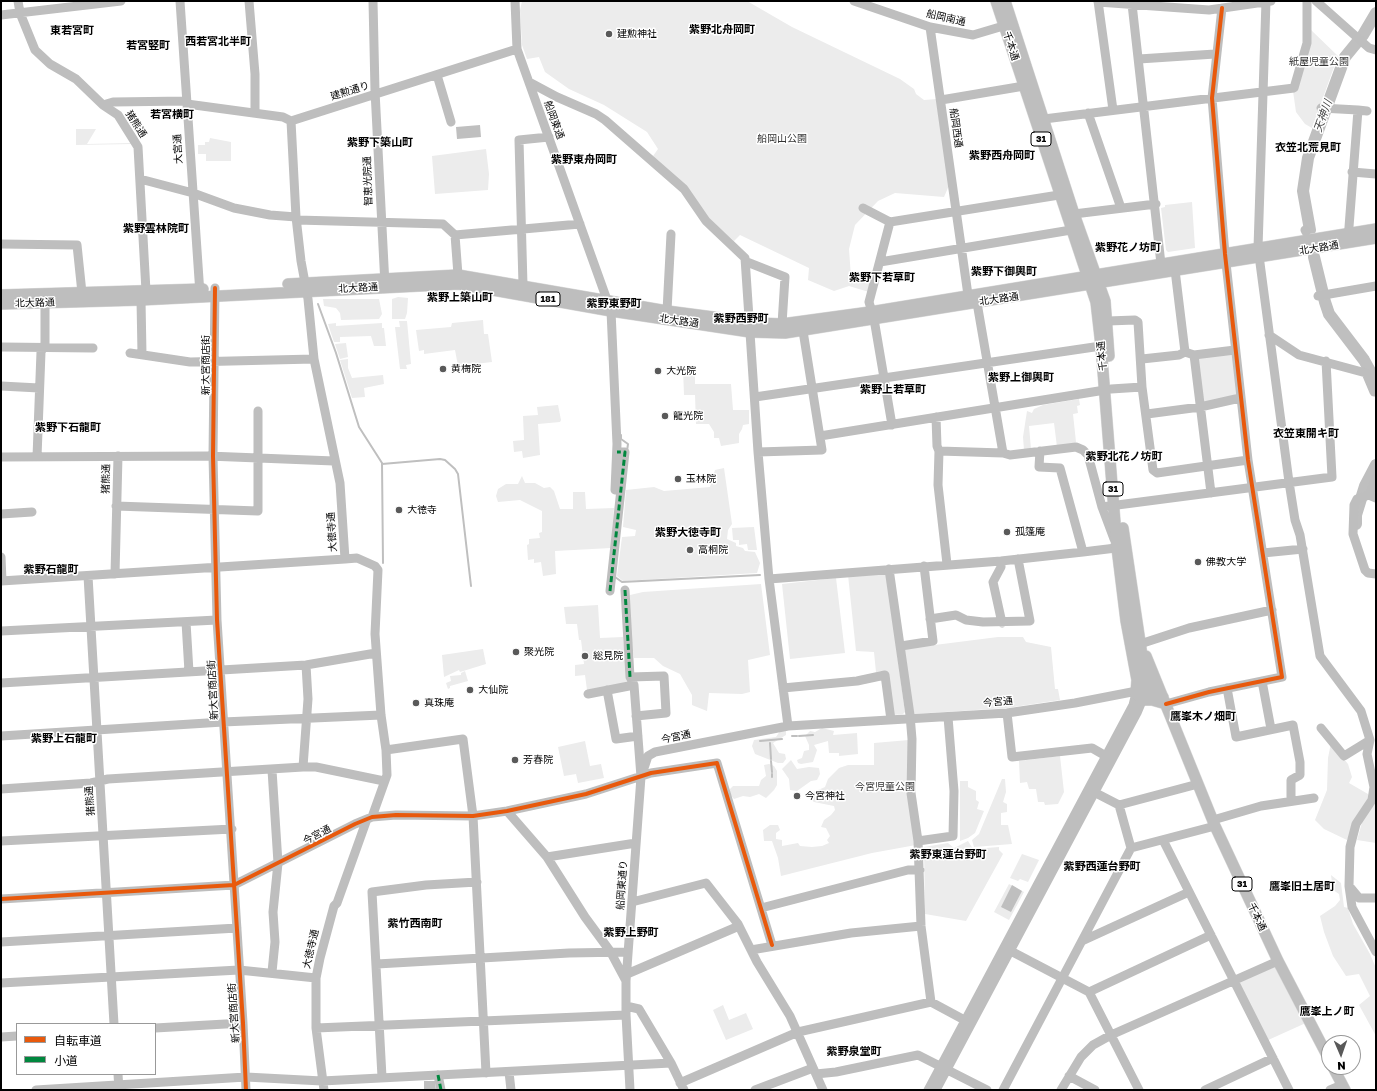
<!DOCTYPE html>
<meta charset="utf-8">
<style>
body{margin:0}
#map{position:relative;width:1377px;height:1091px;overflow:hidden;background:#fff;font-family:"Golos Text","Noto Sans JP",sans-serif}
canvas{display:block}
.frame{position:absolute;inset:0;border:2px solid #000;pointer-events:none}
.legend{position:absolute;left:16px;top:1023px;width:140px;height:52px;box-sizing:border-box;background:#fff;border:1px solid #999;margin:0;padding:5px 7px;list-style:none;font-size:12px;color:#000}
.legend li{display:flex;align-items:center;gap:8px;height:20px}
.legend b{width:20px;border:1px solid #999}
.north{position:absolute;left:1321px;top:1035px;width:40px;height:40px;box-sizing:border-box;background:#fff;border:1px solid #999;border-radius:50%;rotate:178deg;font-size:11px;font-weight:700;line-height:16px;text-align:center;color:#000}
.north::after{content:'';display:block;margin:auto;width:14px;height:18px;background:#595959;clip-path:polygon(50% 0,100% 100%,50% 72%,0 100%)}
</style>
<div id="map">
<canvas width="1377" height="1091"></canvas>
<div class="frame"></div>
<ul class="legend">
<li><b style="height:5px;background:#e8590c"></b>自転車道</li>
<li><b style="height:5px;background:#00873e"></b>小道</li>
</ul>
<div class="north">N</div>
</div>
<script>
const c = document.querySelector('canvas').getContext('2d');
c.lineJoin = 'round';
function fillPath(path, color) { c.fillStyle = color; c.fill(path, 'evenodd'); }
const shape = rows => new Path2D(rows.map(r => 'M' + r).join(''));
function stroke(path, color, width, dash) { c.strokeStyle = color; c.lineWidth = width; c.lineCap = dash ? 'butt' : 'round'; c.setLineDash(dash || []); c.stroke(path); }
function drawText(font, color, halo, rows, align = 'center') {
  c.font = font + ' "Golos Text","Noto Sans JP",sans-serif'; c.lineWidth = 3; c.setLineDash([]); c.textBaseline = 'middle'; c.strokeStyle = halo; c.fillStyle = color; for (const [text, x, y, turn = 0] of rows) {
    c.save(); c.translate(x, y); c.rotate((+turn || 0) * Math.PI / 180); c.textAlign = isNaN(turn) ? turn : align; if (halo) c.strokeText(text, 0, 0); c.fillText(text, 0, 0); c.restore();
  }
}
fillPath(shape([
 [522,1,747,1,792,27,900,79,914,89,916,94,924,100,937,99,950,183,944,197,895,193,878,201,855,225,849,249,851,277,872,281,869,292,849,286,834,291,808,280,809,268,740,235,734,241,712,222,653,156,658,149,647,132,604,105,569,89,545,72,539,57,527,59,522,45,520,10],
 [1310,29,1338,56,1312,128,1305,124,1296,112,1293,91],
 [76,129,96,129,87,144,132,143,133,144,76,145],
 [210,138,231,142,231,161,206,161,206,154,198,154,198,145,205,145,205,142,209,142],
 [486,149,489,174,488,190,435,194,432,156],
 [1192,202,1195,248,1168,252,1166,250,1161,208,1165,207,1165,205],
 [398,297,408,298,407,313,405,319,392,319,392,299],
 [323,299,379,299,382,314,379,319,341,320,340,313,336,308,324,306],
 [483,320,484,334,488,334,492,362,458,366,455,350,424,354,424,350,419,351,416,330,451,327,452,323],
 [399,321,407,321,411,364,406,365,407,369,400,369,395,327,400,327],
 [336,323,336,326,382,323,382,328,384,328,386,346,374,346,371,336,340,337,340,342,334,342,328,324],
 [346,343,348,357,340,359,335,344],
 [1227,352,1233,356,1237,393,1232,397,1204,402,1196,358],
 [348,359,348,368,352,378,383,375,384,384,364,388,365,397,352,398,340,360],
 [683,368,695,368,695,384,731,384,733,410,749,410,749,424,743,425,742,429,739,434,739,443,721,446,719,438,714,438,714,432,709,424,696,424,695,395,684,395],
 [1079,399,1080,405,1077,406,1078,413,1073,414,1076,442,1073,444,1057,447,1054,423,1029,426,1031,449,1024,450,1023,437,1027,411,1032,413,1034,409,1043,405],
 [558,405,561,420,560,422,538,424,540,455,523,458,522,451,514,452,513,441,524,440,523,416,538,415,537,407],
 [724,468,732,524,728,530,727,539,736,543,736,546,743,548,745,551,755,552,760,563,757,573,623,581,617,576,622,537,635,536,636,530,623,527,626,490,654,487,664,491,710,487,715,470],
 [522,476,525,483,535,483,544,488,550,487,554,491,560,509,573,509,573,492,585,492,586,509,614,508,611,548,555,551,556,574,543,576,541,562,534,563,534,559,528,560,527,545,529,544,529,539,540,538,539,533,542,532,542,511,520,500,498,502,496,496,498,489,506,484,518,484],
 [754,527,757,550,748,550,747,544,739,545,739,540,733,540,732,528],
 [886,572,905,712,903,714,893,715,887,671,876,672,874,652,856,651,848,575],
 [836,578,845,653,790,659,782,584],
 [761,584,770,655,748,660,750,692,742,694,709,693,707,711,692,705,692,695,680,674,663,666,654,658,634,658,630,627,630,595,643,592],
 [598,605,600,638,623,637,627,683,587,690,585,675,575,676,575,665,584,664,581,640,579,640,577,624,566,624,564,607],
 [998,637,1023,637,1026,642,1051,647,1055,689,1058,689,1060,700,1007,708,913,714,903,649],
 [483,649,486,664,460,672,459,670,444,677,442,655],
 [465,671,468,681,450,686,450,688,448,689,446,683,451,681,450,676,461,675,461,673],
 [822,728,834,731,833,735,857,733,858,754,839,756,839,753,829,753,828,741,814,745,817,750,813,762,801,764,798,763,797,760,802,758,804,751,809,750,809,745,805,736,810,731,815,732],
 [780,731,786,731,786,735,773,743,779,753,785,754,786,759,783,763,778,763,755,754,752,746,754,740,776,737],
 [909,740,916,845,872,853,781,876,778,858,772,841,764,841,763,830,770,825,778,825,780,830,776,833,776,839,782,840,782,846,798,843,800,846,812,847,822,846,829,843,827,840,830,836,826,828,821,827,824,820,831,815,835,810,834,806,814,802,808,797,809,794,825,787,828,779,839,768,848,765,874,765,874,743],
 [585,741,590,766,601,764,604,778,578,783,576,774,564,776,558,747],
 [1331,743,1348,764,1352,777,1349,783,1368,794,1370,799,1347,840,1324,829,1315,820,1327,790,1328,758],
 [1060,756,1064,792,1058,804,1045,805,1044,802,1038,802,1036,789,1029,789,1027,782,1020,783,1019,761],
 [791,760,797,769,809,767,819,768,820,774,817,780,811,781,797,791,790,790,789,779,782,769],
 [769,764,774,766,777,771,777,785,774,790,766,798,759,794,750,797,743,796,734,799,730,794,730,789,733,786,759,786,761,780,766,776,764,765],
 [1002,779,1005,779,1006,792,1003,802,1007,804,1007,812,1001,813,1001,825,1008,825,1012,844,974,847,972,840,979,834],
 [960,781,968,781,968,787,976,791,976,800,979,802,977,809,984,811,975,833,968,838,960,841],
 [1376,802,1376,843,1357,840,1363,819],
 [968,841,973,849,999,847,999,850,1003,854,966,921,925,914,924,847,948,843,954,848],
 [1022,854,1039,860,1028,882,1020,879,1018,881,1010,878],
 [1331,875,1341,883,1344,907,1348,908,1353,924,1370,954,1376,968,1376,1036,1359,1005,1370,996,1359,974,1346,976,1333,956,1324,932,1320,916,1335,906,1340,900,1339,894,1333,890],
 [1009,884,1024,892,1009,920,994,912],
 [1275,966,1308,1022,1266,1041,1238,982],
 [723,1005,729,1020,746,1013,753,1029,726,1040,713,1010]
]), '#ececec');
fillPath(shape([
 [480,125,481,137,457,139,456,127],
 [1012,885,1022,891,1011,912,1001,907],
 [424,1081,435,1081,436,1090,424,1090]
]), '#bfbfbf');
stroke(shape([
 [318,304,336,353,359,427,382,463,383,563],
 [621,435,621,439,628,444,627,451],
 [382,464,440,459,445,460,455,469,458,474,471,586],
 [615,577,622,582,760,575],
 [792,736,797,736],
 [799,736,813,735],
 [760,741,782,739],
 [770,743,771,759],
 [771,761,772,772],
 [772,774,772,777]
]), '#bfbfbf', 2);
stroke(shape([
 [1310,230,1303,191,1308,158,1345,57,1363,35,1376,13],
 [1314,257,1325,302,1329,314,1364,360,1376,382],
 [1356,524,1356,515,1365,486,1376,465]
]), '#bfbfbf', 12);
const major = shape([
 [996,1,1096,302,1101,346,1117,548,1126,621,1137,680,1136,693,1143,700,1152,700,1166,704],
 [1005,1,1074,214,1105,301,1109,356],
 [288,284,458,275,667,311,759,323,782,324,870,312,1376,229],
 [1,295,203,289],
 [1,304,141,300,459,284,611,311,750,332,785,333,1376,238],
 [1123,528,1147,689,1163,697],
 [1146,656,1215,826,1278,961,1329,1059],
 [1333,1067,1345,1090]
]);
stroke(major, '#dbdbdb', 12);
stroke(shape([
 [18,1,20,13,35,50,50,64,76,79,103,105,118,115,138,147,146,291],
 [180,1,200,294],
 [249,1,255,74,255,113],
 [373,1,375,91,385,285],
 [515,1,517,49,611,311,617,444,615,490,621,490],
 [854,1,930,27,973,35,1010,24],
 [1098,1,1113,110],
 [1266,1,1258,248,1289,482,1295,520,1300,535,1320,656,1361,711,1370,740],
 [1316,1,1369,48,1376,50],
 [1098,2,1209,10,1271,1],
 [1132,4,1161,264],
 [1,15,121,1],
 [930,27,969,302],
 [1139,59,1215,54],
 [437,75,451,122],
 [529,82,557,97,596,114,605,120,684,189,706,221,745,258,758,452,769,579,788,726],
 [941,100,1024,86],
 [187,104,283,117,291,121],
 [103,105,113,102,186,101],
 [1321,108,1358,110],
 [1088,113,1121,208],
 [291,121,296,217,301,261,308,299,314,359,340,483,345,559,357,558,375,566,378,570,375,634,381,715,386,750,387,775,372,817],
 [291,121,517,49],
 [1039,122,1044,119,1294,88,1307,43,1307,1],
 [1352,172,1376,174],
 [140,179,193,193,234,208,270,215,296,217],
 [863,208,890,222,1059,195],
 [1074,214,1156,204],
 [297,220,443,224,455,235,580,224],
 [890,222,869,302,874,319,892,425],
 [1305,230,1306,232],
 [455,235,458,275],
 [1348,240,1358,110,1367,111],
 [1,244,77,245,82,293],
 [747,262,785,277,782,324],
 [880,262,1071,230],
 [1175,270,1185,352],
 [523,285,519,140,549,137],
 [215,288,213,456,217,620,243,1023,246,1090],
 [1318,296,1376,286],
 [976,297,1003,453],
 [141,300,142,354],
 [667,311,671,234],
 [1108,321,1135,320,1138,322,1142,387,1153,470,1157,473,1248,460],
 [1269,335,1299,355,1366,373,1374,392,1376,392],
 [1,347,93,348],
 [130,353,190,362,314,359],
 [1194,355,1211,493],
 [1142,359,1179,355,1185,352,1194,355,1235,350],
 [1,386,39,388],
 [1111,389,1142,387],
 [755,397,1101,346],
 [1147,414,1200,407,1240,398],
 [936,417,937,446,939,451,938,485,947,564],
 [820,436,1105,390],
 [939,451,1003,453,1010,455,1076,447,1083,450,1088,455,1102,507,1332,477,1326,361],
 [1040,451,1039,467,1060,468,1083,552,1124,547],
 [758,452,822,450,803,331],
 [1,457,208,456,334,461],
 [37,457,41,352,45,344,45,297],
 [1376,478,1369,495,1376,498],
 [1369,495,1357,499,1354,505,1353,534,1365,570,1368,573,1376,574],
 [116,506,258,511,258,411],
 [1102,507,1114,539],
 [1,514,32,512],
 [1263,553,1303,549],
 [1,557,2,581],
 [1001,561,1001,567,993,582,1002,623],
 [889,569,910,715,912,739,911,793,918,841,921,926,931,1002],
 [115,574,118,456],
 [88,576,114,1024],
 [769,579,1001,561,1083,552],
 [1,581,345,559],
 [625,590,630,677,634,685,641,777,626,981,626,1015,630,1090],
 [610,591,625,452,617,452],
 [930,619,956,615,966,620,983,622,1030,621,1018,559],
 [186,622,189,672],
 [1,631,217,620],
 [901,646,933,641,924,566],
 [1134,646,1189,628,1272,610],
 [630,677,664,676,666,713,636,716],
 [1262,681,1271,729],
 [1,683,306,665,376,653],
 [783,688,857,681,885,675,891,720],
 [1227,688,1236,737,1293,725,1300,762,1300,775,1291,780,1291,801],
 [607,690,616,739,638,736],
 [588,694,634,685],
 [1166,704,1209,692,1282,677,1248,460,1225,254,1212,98,1222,8],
 [1007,713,1012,757,1092,748,1111,759],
 [1321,728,1344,756,1370,740,1367,754,1374,787,1372,800,1356,824,1350,847,1349,886,1352,907,1376,952],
 [1,736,223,722,381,715],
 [386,750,463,739,473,816,486,1073],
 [303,767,308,699,306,665],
 [641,777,648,756,655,752,788,726,1007,713,1075,703,1142,690],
 [1,789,91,783,108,779,303,767,316,767,384,781],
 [1090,790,1119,805],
 [507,811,547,857,585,917,610,951,626,981],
 [1213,820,1261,806,1314,798],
 [1163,840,1289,1090],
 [1,841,232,829],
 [918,841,953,836,954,791,948,717],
 [1131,848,1215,826],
 [547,857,636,843],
 [1349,886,1359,898,1376,898],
 [1,899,234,885,355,824,372,817,396,815,473,816,507,811,586,794,651,773,717,763,772,945],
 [632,902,706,883,738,924,757,962,790,1016,823,1090],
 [761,908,908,870,920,870],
 [1082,941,1189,892],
 [1,942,237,928],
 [1005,948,1089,992,1139,1090],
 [751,950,851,933,921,926],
 [377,964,569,953,628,952],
 [272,972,275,942,273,912,278,863,272,770],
 [627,974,739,926],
 [1,983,239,970,316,978],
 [1089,992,1211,935],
 [626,1006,639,1009,671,1063,684,1090],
 [155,1028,243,1023],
 [316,1028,626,1015],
 [1,1037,17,1036],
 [509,1072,511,1090],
 [118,1074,119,1090],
 [816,1074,836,1072,918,1055,987,1090],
 [438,1075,441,1090],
 [1069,1076,1095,1090],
 [382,1077,372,892,426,885,477,882],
 [680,1083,798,1032,931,1002,970,1023],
 [36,1090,246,1077,322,1081,671,1063],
 [324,1090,316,1028,316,978,320,958,334,906,337,903,367,819],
 [755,1090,813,1068],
 [928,1090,1133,705,1136,693],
 [936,1090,1137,713,1145,694],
 [1003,1090,1131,848,1119,805,1198,784],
 [1061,1090,1081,1057,1093,1045,1111,1035,1278,961],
 [1205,1090,1273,1058],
 [1330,1090,1342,1085]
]), '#bebebe', 9);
stroke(major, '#bebebe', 11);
stroke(shape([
 [625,590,630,677],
 [610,591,625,452,617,452],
 [438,1075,441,1090]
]), '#00873e', 3, [6, 3]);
stroke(shape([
 [215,288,213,456,217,620,243,1023,246,1090],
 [1166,704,1209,692,1282,677,1248,460,1225,254,1212,98,1222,8],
 [1,899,234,885,355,824,372,817,396,815,473,816,507,811,586,794,651,773,717,763,772,945]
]), '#e8590c', 4);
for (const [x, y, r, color] of [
 [609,34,4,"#595959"],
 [443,369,4,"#595959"],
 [658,371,4,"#595959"],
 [665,416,4,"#595959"],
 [678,479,4,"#595959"],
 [399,510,4,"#595959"],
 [1007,532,4,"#595959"],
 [690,550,4,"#595959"],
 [1198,562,4,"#595959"],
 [516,652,4,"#595959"],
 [585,656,4,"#595959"],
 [470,690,4,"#595959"],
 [416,703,4,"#595959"],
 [515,760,4,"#595959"],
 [797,796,4,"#595959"]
]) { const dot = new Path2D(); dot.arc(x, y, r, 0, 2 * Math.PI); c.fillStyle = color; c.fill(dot); stroke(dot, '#fff', 1.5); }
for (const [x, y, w] of [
 [1041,139,20],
 [548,299,24],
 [1113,489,20],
 [1242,884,20]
]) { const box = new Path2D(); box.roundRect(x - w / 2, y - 7, w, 14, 3); c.fillStyle = '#fff'; c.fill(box); stroke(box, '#000', 1); }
drawText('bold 9px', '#000', null, [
 ["31",1041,139],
 ["181",548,299],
 ["31",1113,489],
 ["31",1242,884]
]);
drawText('10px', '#000', '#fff', [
 ["船岡南通",946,18,13],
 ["千本通",1011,46,72],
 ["建勲通り",350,91,-17],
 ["船岡東通",554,120,70],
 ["猪熊通",136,124,57],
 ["船岡西通",956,128,82],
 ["大宮通",178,149,-93],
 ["智恵光院通",368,181,-92],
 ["北大路通",1319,248,-9],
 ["北大路通",358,288,-3],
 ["北大路通",999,299,-8],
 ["北大路通",35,303,-2],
 ["北大路通",679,321,8],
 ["千本通",1102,356,-95],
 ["新大宮商店街",206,365,-90],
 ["猪熊通",106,479,-88],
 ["大徳寺通",332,532,-94],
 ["新大宮商店街",213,690,-93],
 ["今宮通",998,702,-5],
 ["今宮通",676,737,-12],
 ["猪熊通",90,801,-94],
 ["今宮通",317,835,-28],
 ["船岡東通り",622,885,-86],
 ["千本通",1257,917,65],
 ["大徳寺通",311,949,-77],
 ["新大宮商店街",234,1013,-94]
]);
drawText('10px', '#000', '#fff', [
 ["建勲神社",617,34],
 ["黄梅院",451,369],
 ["大光院",666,371],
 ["龍光院",673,416],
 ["玉林院",686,479],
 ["大徳寺",407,510],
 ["孤篷庵",1015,532],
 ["高桐院",698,550],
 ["佛教大学",1206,562],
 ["聚光院",524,652],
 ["総見院",593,656],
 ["大仙院",478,690],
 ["真珠庵",424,703],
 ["芳春院",523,760],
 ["今宮神社",805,796]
], 'left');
drawText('10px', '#333', '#fff', [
 ["紙屋児童公園",1319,62],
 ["船岡山公園",782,139],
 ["今宮児童公園",885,787]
]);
drawText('bold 11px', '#000', '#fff', [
 ["紫野北舟岡町",722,30],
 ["東若宮町",72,31],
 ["西若宮北半町",218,42],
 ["若宮竪町",148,46],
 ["若宮横町",172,115],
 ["紫野下築山町",380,143],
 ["衣笠北荒見町",1308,148],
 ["紫野西舟岡町",1002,156],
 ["紫野東舟岡町",584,160],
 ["紫野雲林院町",156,229],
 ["紫野花ノ坊町",1128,248],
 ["紫野下御輿町",1004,272],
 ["紫野下若草町",882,278],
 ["紫野上築山町",460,298],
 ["紫野東野町",614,304],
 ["紫野西野町",741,319],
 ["紫野上御輿町",1021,378],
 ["紫野上若草町",893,390],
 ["紫野下石龍町",68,428],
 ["衣笠東開キ町",1306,434],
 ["紫野北花ノ坊町",1124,457],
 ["紫野大徳寺町",688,533],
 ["紫野石龍町",51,570],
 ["鷹峯木ノ畑町",1203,717],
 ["紫野上石龍町",64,739],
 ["紫野東蓮台野町",948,855],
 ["紫野西蓮台野町",1102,867],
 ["鷹峯旧土居町",1302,887],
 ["紫竹西南町",415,924],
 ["紫野上野町",631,933],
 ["鷹峯上ノ町",1327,1012],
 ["紫野泉堂町",854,1052]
]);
drawText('italic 11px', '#444', '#fff', [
 ["天神川",1323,116,-70]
]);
</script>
